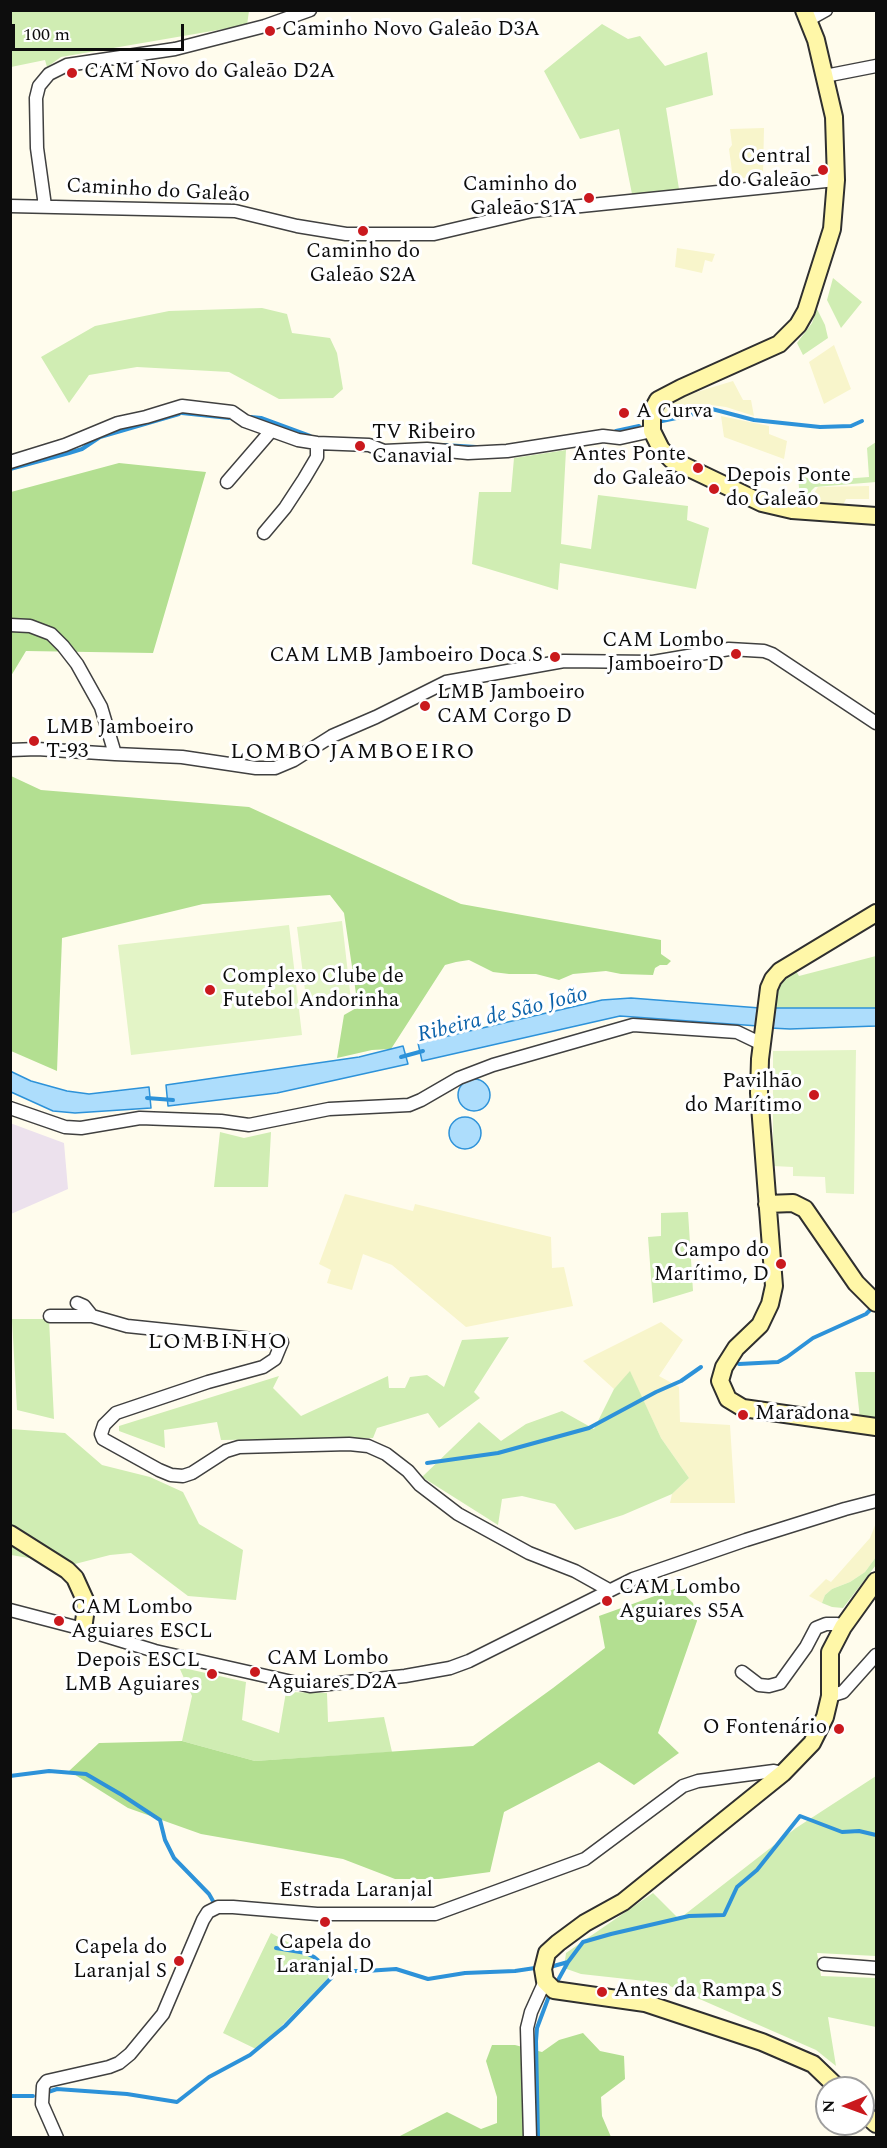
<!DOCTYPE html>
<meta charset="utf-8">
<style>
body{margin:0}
#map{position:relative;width:887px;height:2148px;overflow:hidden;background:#fffced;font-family:Spectral,serif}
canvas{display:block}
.frame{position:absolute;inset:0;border:12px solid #0d0d0d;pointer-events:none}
.north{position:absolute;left:815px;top:2076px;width:60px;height:60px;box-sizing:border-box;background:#fff;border:2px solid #9e9e9e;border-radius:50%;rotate:269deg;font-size:16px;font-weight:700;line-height:24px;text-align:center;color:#0d0d0d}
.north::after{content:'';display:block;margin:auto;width:21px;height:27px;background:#ca191e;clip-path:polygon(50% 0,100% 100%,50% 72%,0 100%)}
.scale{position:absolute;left:12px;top:24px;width:172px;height:27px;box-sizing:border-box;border:3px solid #0d0d0d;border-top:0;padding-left:8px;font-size:18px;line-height:21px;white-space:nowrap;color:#0d0d0d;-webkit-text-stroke:4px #fff;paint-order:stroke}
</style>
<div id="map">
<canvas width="887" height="2148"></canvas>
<div class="frame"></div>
<div class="north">N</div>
<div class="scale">100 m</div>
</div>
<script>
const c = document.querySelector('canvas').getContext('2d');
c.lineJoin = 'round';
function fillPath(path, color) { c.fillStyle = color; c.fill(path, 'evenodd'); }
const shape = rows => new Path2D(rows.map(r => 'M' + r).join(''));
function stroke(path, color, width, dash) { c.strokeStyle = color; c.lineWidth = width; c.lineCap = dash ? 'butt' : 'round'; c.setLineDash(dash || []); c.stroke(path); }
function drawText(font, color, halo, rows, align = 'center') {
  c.font = font + ' Spectral,serif'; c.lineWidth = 6; c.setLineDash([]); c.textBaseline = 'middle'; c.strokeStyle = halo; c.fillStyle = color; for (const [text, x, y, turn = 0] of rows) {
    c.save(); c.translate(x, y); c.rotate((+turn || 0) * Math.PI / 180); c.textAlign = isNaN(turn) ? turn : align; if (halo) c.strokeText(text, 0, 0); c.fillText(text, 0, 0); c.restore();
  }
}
fillPath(shape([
 [10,1123,64,1143,68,1189,11,1214]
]), '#ece1ed');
fillPath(shape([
 [764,128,763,176,733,179,729,149,732,145,730,129],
 [677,248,715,254,712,262,705,260,702,273,675,267],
 [834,345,851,389,824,404,809,362],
 [733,381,743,400,751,400,754,416,726,407,711,405,658,417,661,411,670,402,687,395],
 [721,416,769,426,769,434,787,441,784,459,724,437],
 [869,486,869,499,846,499,843,505,815,502,814,493,818,487],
 [345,1194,413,1211,415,1204,551,1237,552,1268,564,1267,573,1306,466,1327,392,1265,363,1254,352,1290,327,1283,331,1270,319,1264],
 [661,1322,683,1340,659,1376,679,1387,680,1422,730,1425,735,1503,670,1503,672,1494,689,1478,661,1438,630,1372,614,1389,583,1361],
 [876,1523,876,1557,865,1572,850,1582,832,1589,825,1595,822,1603,809,1596,826,1579,831,1582,870,1538]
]), '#f8f5cb');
fillPath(shape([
 [10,11,249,11,247,25,61,57,47,67,45,60,11,67],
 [602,24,628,39,640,36,665,66,707,52,713,95,666,108,679,189,632,194,619,129,580,139,544,71],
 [833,278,862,302,841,328,827,300],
 [262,308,287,314,292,333,330,338,337,353,343,389,333,398,279,399,229,372,137,367,89,375,69,403,41,357,95,326,169,311],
 [817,309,825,325,828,338,803,355,797,343,812,323],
 [876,442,876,482,815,487,811,491,812,501,800,501,798,475,816,481,869,477,867,448],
 [566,450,561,544,591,549,598,495,688,506,687,520,709,528,696,589,560,563,558,590,472,564,479,492,511,492,514,458],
 [876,956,876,1008,772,1008,777,981,795,969,799,976],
 [220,1132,244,1138,271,1132,268,1187,214,1187],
 [688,1212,693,1291,653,1303,648,1237,661,1236,661,1213],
 [12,1319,49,1319,54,1419,17,1410],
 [509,1337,474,1392,480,1398,439,1428,428,1413,377,1428,373,1438,221,1440,217,1422,164,1430,165,1448,119,1431,119,1426,279,1376,273,1388,301,1416,388,1376,389,1388,405,1388,410,1377,427,1375,444,1387,462,1340],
 [630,1371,661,1438,689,1478,672,1494,623,1515,575,1530,555,1504,522,1496,502,1499,498,1525,422,1477,479,1422,501,1441,526,1424,562,1411,594,1429,614,1389],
 [855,1372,876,1372,876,1424,860,1419],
 [11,1429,65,1433,102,1465,150,1477,183,1492,199,1524,243,1550,236,1600,188,1596,131,1553,110,1555,71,1565,11,1555],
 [876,1557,876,1565,843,1608,832,1607,822,1603,825,1595,832,1589,850,1582,865,1572],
 [179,1667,246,1682,242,1720,279,1733,286,1692,327,1693,328,1722,384,1717,392,1752,255,1761,182,1741,192,1696],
 [876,1776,876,1956,817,1953,821,1976,876,1978,876,2027,828,2017,836,2066,816,2050,663,1983,581,1974,564,1968,566,1953,653,1893,679,1919,796,1828],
 [271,1933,337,1969,258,2050,223,2033]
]), '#d0edb3');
fillPath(shape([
 [119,463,206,472,153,653,26,651,11,676,11,492],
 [11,776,41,790,249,807,461,904,661,940,661,954,671,961,667,965,660,965,655,968,653,975,621,974,606,971,573,974,559,980,536,974,509,974,493,972,469,960,456,962,445,965,391,1049,372,1050,337,1058,344,1015,358,1007,344,913,330,895,203,904,62,938,57,1071,11,1051],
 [677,1588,693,1603,697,1621,658,1733,679,1753,634,1785,599,1762,504,1812,490,1872,439,1879,395,1879,343,1859,201,1834,128,1808,69,1771,99,1743,182,1741,255,1761,473,1746,553,1688,605,1648,599,1616],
 [583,2033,600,2051,624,2056,625,2079,601,2097,602,2116,611,2137,396,2138,447,2112,481,2129,497,2123,497,2097,486,2061,492,2045,515,2045,542,2052,559,2040]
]), '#b3df91');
fillPath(shape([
 [342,921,351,1000,307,1006,297,927],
 [289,925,302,1035,131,1055,118,945],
 [856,1050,854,1194,826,1193,825,1177,793,1176,793,1167,773,1166,773,1051]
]), '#e3f4c6');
const water = shape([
 [631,998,760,1008,758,1026,620,1016,422,1061,418,1043,602,1000,631,998],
 [772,1008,876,1008,876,1026,790,1029,770,1028,772,1008],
 [403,1046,408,1064,277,1093,168,1106,166,1085,359,1057,403,1046],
 [10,1071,31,1081,67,1091,89,1094,149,1087,151,1108,75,1113,53,1111,11,1092,10,1071],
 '458 1095a16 16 0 1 1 32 0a16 16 0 1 1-32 0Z',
 '449 1133a16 16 0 1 1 32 0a16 16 0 1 1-32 0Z'
]);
fillPath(water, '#adddfc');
stroke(water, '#2d92d9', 1.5);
stroke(shape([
 [182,413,229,418],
 [690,415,712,409,754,420,820,427,851,426,862,421],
 [251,417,261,418,310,436],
 [662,421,686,416],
 [616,431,639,426],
 [444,445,476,447],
 [10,469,69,453,82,449,100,437,179,414],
 [401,1057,423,1051],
 [147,1098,173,1100],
 [739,1364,778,1362,787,1357,813,1338,866,1314,870,1310],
 [427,1463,498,1453,589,1428,656,1392,681,1381,701,1367],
 [10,1776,49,1771,86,1774,122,1795,160,1820,165,1840,174,1858,209,1894,213,1901],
 [276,1948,306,1953,314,1957,331,1971,366,1971,396,1969,428,1979,465,1973,515,1971,535,1968],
 [550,1967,568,1962,583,1942,611,1934,689,1916,724,1915,737,1887,757,1870,800,1816,842,1832,859,1831,876,1835],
 [557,1982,568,1962],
 [48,2092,57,2089,127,2094,177,2102,209,2077,250,2055,285,2026,332,1977,336,1970],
 [10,2096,33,2096],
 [538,2138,536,2041,537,2028,549,1996]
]), '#2d92d9', 4);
const minor = shape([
 [808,20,826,10],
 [825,76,876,66],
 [10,206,235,211,297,226,346,234,434,234,532,211,836,180],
 [45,206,37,148,36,98,39,86,49,74,67,65,175,49,265,26,310,10],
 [10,462,65,445,118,423,146,417,182,406,232,412,245,421,298,440,317,443,369,445,384,451,427,449,468,453,507,451,603,436,620,438,652,431],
 [227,482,271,431],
 [264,533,285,508,304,479,317,457,317,443],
 [10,625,30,626,51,634,63,646,77,664,101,707,115,754],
 [10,750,37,749,115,754,182,757,256,768,275,768,294,760,332,736,376,717,446,682,564,661,653,662,729,649,764,651,772,654,876,723],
 [10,1108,65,1127,81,1128,140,1118,221,1121,249,1125,329,1109,409,1105,421,1100,459,1078,493,1065,633,1025,737,1032,762,1044],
 [77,1303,84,1306,92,1316],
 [50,1316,92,1316,127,1326,282,1342,275,1359,263,1367,208,1382,116,1413,104,1425,101,1434,103,1439,159,1470,171,1475,183,1476,192,1473,226,1451,239,1447,349,1444,368,1446,386,1454,408,1471,420,1485,458,1514,529,1553,575,1571,609,1590],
 [10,1610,83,1629,155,1651,310,1686,405,1676,450,1668,469,1661,633,1579,746,1540,845,1509,876,1501],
 [742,1672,759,1685,769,1686,780,1683,806,1647,816,1628,826,1624,837,1624,843,1627],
 [830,1696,843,1692,876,1655],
 [824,1964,876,1968],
 [57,2138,42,2104,43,2086,47,2081,109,2067,119,2063,130,2054,163,2014,203,1920,208,1912,218,1907,233,1907,317,1914,435,1914,585,1859,683,1786,698,1781,774,1771,783,1773],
 [530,2138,527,2028,531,2012,545,1981]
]);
const secondary = shape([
 [804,10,816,40,834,117,836,180,832,229,806,311,798,325,779,344,681,388,658,400,652,411,652,431,661,449,672,460,762,503,792,510,876,516],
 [876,913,780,971,773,979,769,988,760,1059,759,1093,774,1286,770,1304,760,1325,736,1348,724,1367,720,1381,728,1399,743,1408,876,1427],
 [767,1204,793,1203,805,1209,856,1283,876,1303],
 [10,1534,67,1570,75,1578,85,1600,86,1608,83,1629],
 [838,2088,813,2064,762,2042,645,2003,554,1990,545,1981,543,1969,547,1953,558,1943,585,1923,623,1902,783,1773,812,1743,825,1717,830,1696,830,1652,843,1627,876,1581],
 [863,2112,876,2124]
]);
stroke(minor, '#404040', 15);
stroke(secondary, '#2f2f2f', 20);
stroke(minor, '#fff', 12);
stroke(secondary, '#fff7a8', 16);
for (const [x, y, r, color] of [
 [270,31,6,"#ca191e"],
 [72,73,6,"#ca191e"],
 [823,170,6,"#ca191e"],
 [589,198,6,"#ca191e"],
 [363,231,6,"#ca191e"],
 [624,413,6,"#ca191e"],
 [360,446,6,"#ca191e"],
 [698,468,6,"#ca191e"],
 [714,489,6,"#ca191e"],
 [736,654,6,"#ca191e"],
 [555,657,6,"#ca191e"],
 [425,706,6,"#ca191e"],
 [34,741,6,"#ca191e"],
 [210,990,6,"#ca191e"],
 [814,1095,6,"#ca191e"],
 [781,1264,6,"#ca191e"],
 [743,1415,6,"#ca191e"],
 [607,1601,6,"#ca191e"],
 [59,1621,6,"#ca191e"],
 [255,1672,6,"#ca191e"],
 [212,1674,6,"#ca191e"],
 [839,1729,6,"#ca191e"],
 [325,1922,6,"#ca191e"],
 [179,1961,6,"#ca191e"],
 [602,1992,6,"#ca191e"]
]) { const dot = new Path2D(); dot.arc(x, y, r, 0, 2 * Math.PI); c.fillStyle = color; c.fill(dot); stroke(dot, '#fff', 2); }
drawText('21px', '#0d0d0d', '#fff', [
 ["Caminho Novo Galeão D3A",282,31],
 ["CAM Novo do Galeão D2A",84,73],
 ["Central",811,158,"right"],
 ["do Galeão",811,182,"right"],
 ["Caminho do",577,186,"right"],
 ["Galeão S1A",577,210,"right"],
 ["Caminho do",363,253,"center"],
 ["Galeão S2A",363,277,"center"],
 ["A Curva",636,413],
 ["TV Ribeiro",372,434],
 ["Canavial",372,458],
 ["Antes Ponte",686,456,"right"],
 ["do Galeão",686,480,"right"],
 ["Depois Ponte",726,477],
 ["do Galeão",726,501],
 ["CAM Lombo",724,642,"right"],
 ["Jamboeiro D",724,666,"right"],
 ["CAM LMB Jamboeiro Doca S",543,657,"right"],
 ["LMB Jamboeiro",437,694],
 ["CAM Corgo D",437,718],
 ["LMB Jamboeiro",46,729],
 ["T-93",46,753],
 ["Complexo Clube de",222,978],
 ["Futebol Andorinha",222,1002],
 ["Pavilhão",802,1083,"right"],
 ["do Marítimo",802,1107,"right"],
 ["Campo do",769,1252,"right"],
 ["Marítimo, D",769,1276,"right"],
 ["Maradona",755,1415],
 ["CAM Lombo",619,1589],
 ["Aguiares S5A",619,1613],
 ["CAM Lombo",71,1609],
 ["Aguiares ESCL",71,1633],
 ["CAM Lombo",267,1660],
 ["Aguiares D2A",267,1684],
 ["Depois ESCL",200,1662,"right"],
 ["LMB Aguiares",200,1686,"right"],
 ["O Fontenário",827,1729,"right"],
 ["Capela do",325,1944,"center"],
 ["Laranjal D",325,1968,"center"],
 ["Capela do",167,1949,"right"],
 ["Laranjal S",167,1973,"right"],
 ["Antes da Rampa S",614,1992]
], 'left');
drawText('21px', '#0d0d0d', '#fff', [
 ["Caminho do Galeão",158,192,3],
 ["Estrada Laranjal",356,1892]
]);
c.letterSpacing = '1.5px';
drawText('22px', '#0d0d0d', '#fff', [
 ["LOMBO JAMBOEIRO",353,754],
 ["LOMBINHO",218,1344]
]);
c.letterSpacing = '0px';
drawText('italic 22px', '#0b62aa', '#fff', [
 ["Ribeira de São João",503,1016,-14]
]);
</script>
